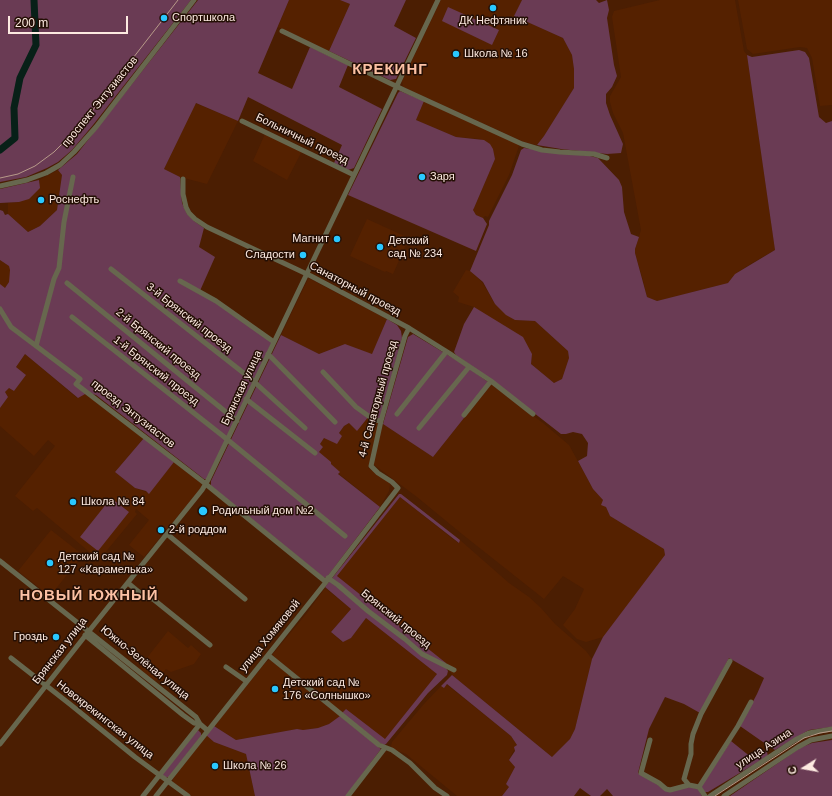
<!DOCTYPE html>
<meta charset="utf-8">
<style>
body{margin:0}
#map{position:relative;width:832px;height:796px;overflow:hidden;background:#4b1e02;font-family:Arial,sans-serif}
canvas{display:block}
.north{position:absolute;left:784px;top:748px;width:40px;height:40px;-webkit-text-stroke:3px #240f05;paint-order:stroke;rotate:259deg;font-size:11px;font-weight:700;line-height:16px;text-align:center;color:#fdeae1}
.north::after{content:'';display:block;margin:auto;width:14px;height:18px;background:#fdeae1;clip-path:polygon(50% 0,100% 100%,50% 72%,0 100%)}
.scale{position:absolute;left:8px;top:16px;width:120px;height:18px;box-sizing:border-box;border:2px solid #fdeae1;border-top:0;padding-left:5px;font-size:12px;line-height:14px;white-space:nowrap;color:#fdeae1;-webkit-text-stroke:3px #240f05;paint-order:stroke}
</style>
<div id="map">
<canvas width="832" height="796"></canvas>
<div class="north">С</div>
<div class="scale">200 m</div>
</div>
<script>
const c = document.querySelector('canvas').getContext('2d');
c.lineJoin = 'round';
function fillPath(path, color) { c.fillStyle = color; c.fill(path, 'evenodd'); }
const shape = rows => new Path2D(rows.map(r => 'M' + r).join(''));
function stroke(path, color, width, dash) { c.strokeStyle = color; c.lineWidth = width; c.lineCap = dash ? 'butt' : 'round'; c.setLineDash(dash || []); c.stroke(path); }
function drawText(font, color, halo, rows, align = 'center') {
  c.font = font + ' Arial,sans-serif'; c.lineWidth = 3; c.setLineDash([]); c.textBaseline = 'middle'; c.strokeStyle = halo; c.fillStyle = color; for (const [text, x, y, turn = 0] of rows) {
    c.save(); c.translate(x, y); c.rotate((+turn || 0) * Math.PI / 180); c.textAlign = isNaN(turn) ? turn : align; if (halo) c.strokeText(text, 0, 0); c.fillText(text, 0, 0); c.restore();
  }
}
fillPath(shape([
 [289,0,340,0,350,4,329,51,278,27],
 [441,0,522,0,514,16,563,38,572,55,574,69,574,88,544,136,537,145,524,142,403,87,402,81],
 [660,0,735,0,744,51,747,55,775,250,752,263,735,274,728,283,657,301,647,297,643,280,635,253,635,249,641,230,623,133,613,113,610,102,610,96,621,77,612,17,614,11],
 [738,0,832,0,832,105,820,106,812,58,807,48,800,47,753,54,747,49],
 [424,101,517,143,519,146,509,175,488,217,485,216,483,218,476,215,473,210,495,159,493,149,480,139,456,137,416,120],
 [195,103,238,121,207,184,180,177,164,169],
 [265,134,302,151,287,180,253,161],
 [58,170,62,175,57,210,40,226,28,232,8,214,8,203,19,202,40,183,39,180],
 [367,219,409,238,393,274,386,271,385,272,350,256],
 [0,260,9,266,10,270,9,282,5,289,0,284],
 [466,270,470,271,482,282,495,304,515,320,535,321,568,351,569,358,562,379,554,383,531,364,532,354,474,307,458,302,459,297,453,292],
 [308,279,310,279,387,319,372,355,345,344,319,354,281,335],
 [25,354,77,398,87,393,144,438,115,472,135,488,149,493,174,462,201,483,202,486,200,489,144,557,129,545,149,520,136,509,135,512,137,514,99,560,37,508,33,511,15,496,55,446,48,440,34,456,0,426,0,408,8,397,5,392,9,388,14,391,26,375,16,367],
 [488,382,543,423,569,445,593,489,603,500,610,516,664,549,665,555,660,563,603,637,586,642,577,639,563,625,575,609,584,589,563,576,544,599,462,534,417,497,373,464,383,424,433,457,487,389],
 [369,416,379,423,368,468,389,482,390,485,389,491,380,507,338,473,339,472,319,452,323,447,320,444,324,438,339,434,344,426,349,423],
 [400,497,458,543,460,540,509,583,529,597,541,608,555,624,586,651,592,659,575,729,570,739,552,757,452,675,446,663,337,576],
 [51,530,83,555,50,596,18,571],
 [325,588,351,609,331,632,342,642,351,638,366,618,437,674,385,740,346,709,342,713,272,655,307,613],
 [168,631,188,648,191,645,201,654,194,664,171,672,166,669,155,682,139,668],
 [269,660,272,661,340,716,329,724,318,728,303,730,297,729,236,740,214,726,266,662],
 [446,684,511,736,517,745,509,759,515,767,506,784,509,787,502,796,457,796,406,754,393,749,391,746,392,742,423,705,441,686,444,687],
 [206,735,214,742,246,754,255,796,191,796,173,782,173,779]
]), '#552100');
fillPath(shape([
 [0,0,191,0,93,125,72,150,58,162,47,168,26,177,0,182],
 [198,0,289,0,258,73,292,89,310,47,348,65,339,87,382,109,354,168,348,170,334,163,342,145,248,97,238,121,196,103,164,169,180,177,182,203,187,214,194,221,204,228,199,247,215,257,199,293,216,303,272,342,207,479,204,479,96,395,87,393,78,398,25,354,16,367,26,375,14,391,9,388,5,392,8,397,0,408,0,284,5,288,9,282,10,270,9,266,0,260,0,210,3,211,5,215,8,214,28,232,40,226,57,210,62,175,58,170,77,154],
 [340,0,406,0,394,26,416,38,396,79,390,80,329,51,350,4],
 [522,0,596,0,599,3,607,0,609,10,607,18,614,65,617,76,612,87,606,94,606,103,610,115,623,144,621,153,607,154,561,149,537,145,544,136,574,88,574,69,572,55,563,38,514,16],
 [448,7,499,30,492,45,442,21],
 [799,50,805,52,809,58,819,117,826,123,832,121,832,727,809,730,775,750,760,740,740,726,757,694,764,678,729,658,700,713,684,704,665,697,649,729,638,773,658,785,664,790,690,787,698,789,702,796,613,796,607,789,600,796,591,796,580,788,574,796,502,796,509,787,506,784,515,767,509,760,515,751,514,747,517,745,511,736,447,684,444,688,441,686,452,675,552,757,570,739,575,729,592,659,603,637,665,555,664,549,610,516,606,507,601,505,603,500,593,489,578,461,587,456,588,443,582,434,573,432,566,434,561,434,493,381,456,355,454,352,464,324,474,307,523,337,532,354,531,364,554,383,562,379,569,358,568,351,535,321,515,320,506,315,495,304,483,282,470,271,489,225,489,221,512,175,521,150,524,148,590,156,598,158,619,180,622,187,624,212,631,234,639,237,635,249,635,253,647,297,657,301,728,283,735,274,775,250,747,55,752,57],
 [400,91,424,101,416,120,456,137,484,140,490,144,493,149,495,159,474,208,473,210,476,215,483,218,487,224,476,251,348,195,398,93],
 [39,180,40,188,29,199,19,202,0,203,0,189],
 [387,319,397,325,401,331,402,338,379,423,369,416,357,431,349,423,344,426,339,433,342,436,337,444,324,438,320,444,323,447,319,452,331,462,331,464,340,472,338,474,380,507,327,577,325,578,323,577,211,486,211,481,281,335,319,354,345,344,372,354],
 [413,334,466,366,488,382,487,389,433,457,383,424,408,337],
 [144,438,174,462,149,494,146,491,135,488,115,472],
 [399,494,401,494,460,540,459,543,400,497,337,576,446,663,445,667,448,671,447,675,428,693,386,744,384,745,380,743,342,713,346,709,385,739,437,674,366,618,351,638,343,642,331,632,351,609,325,587],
 [111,498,129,512,98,551,80,537],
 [340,716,381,749,346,796,255,796,246,754,214,742,206,735,214,726,236,740,297,729,303,730,318,728,329,724],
 [198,730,201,733,201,736,169,777,165,777,163,775,163,772],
 [832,740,832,796,730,796,800,748,812,743],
 [731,741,752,758,763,750,767,752,768,756,708,792,705,792,702,789,702,785]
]), '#6a3b54');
stroke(shape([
 [0,150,15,138,14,108,20,78,36,45,34,0]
]), '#082018', 7);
stroke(shape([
 [282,31,404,90,522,144,542,150,560,152,594,154,607,158],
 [242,121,354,175],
 [183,179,183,194,186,207,189,213,195,219,207,227,311,276,409,328,449,353,491,381,533,414],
 [0,186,27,180,46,173,60,165,74,152,96,127,194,0],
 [111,269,250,378,305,428],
 [180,281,216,301,274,342],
 [67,283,237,421],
 [0,309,11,327,80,379,76,384,202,481,326,582],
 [72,317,223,436,345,536],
 [36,346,54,279,59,268,64,222,73,177],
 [268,354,335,422],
 [323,372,356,407,374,420,381,421],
 [246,399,315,453],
 [397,414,446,352],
 [464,415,491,381],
 [419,428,469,367],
 [167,534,245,599],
 [0,561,196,717,200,724,207,730],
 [328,578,338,585,368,611,405,639,422,654,454,670],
 [128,583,146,598,153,599,210,645],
 [85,635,183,715,194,723,200,724,143,796],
 [268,655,379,745,392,750,410,763,435,788,447,796],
 [11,658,71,705,135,757,188,796],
 [226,667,246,681],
 [650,740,641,773,659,783,666,789,670,790,689,785,699,787,705,796],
 [0,744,89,631,202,490,208,480,438,0],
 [689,785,684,779,691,754,691,744,693,734,701,714,730,661],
 [699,787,738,726,751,702],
 [156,796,326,582,398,488,392,482,378,473,371,466,381,421,405,336,409,328],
 [348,796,385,748],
 [710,796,795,740,809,733,832,729],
 [724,796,798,747,811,740,832,736]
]), '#67674e', 5);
stroke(shape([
 [0,178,18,174,35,166,54,152,63,143,85,120,178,0],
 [715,796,804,738,820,733,832,731]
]), '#b79a89', 1);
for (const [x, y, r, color] of [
 [493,8,4,"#29c8ff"],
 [164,18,4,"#29c8ff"],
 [456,54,4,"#29c8ff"],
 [422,177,4,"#29c8ff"],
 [41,200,4,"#29c8ff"],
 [337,239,4,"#29c8ff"],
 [380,247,4,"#29c8ff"],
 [303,255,4,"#29c8ff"],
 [73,502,4,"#29c8ff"],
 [203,511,5,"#29c8ff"],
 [161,530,4,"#29c8ff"],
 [50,563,4,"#29c8ff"],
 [56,637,4,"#29c8ff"],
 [275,689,4,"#29c8ff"],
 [215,766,4,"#29c8ff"]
]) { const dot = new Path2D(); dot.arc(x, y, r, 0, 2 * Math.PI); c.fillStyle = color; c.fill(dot); stroke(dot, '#240f05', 1.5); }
drawText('11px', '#fdeae1', '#240f05', [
 ["Спортшкола",172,18],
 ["ДК Нефтяник",493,21,"center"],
 ["Школа № 16",464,54],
 ["Заря",430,177],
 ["Роснефть",49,200],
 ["Магнит",329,239,"right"],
 ["Детский",388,241],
 ["сад № 234",388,254],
 ["Сладости",295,255,"right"],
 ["Школа № 84",81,502],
 ["Родильный дом №2",212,511],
 ["2-й роддом",169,530],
 ["Детский сад №",58,557],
 ["127 «Карамелька»",58,570],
 ["Гроздь",48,637,"right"],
 ["Детский сад №",283,683],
 ["176 «Солнышко»",283,696],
 ["Школа № 26",223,766]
], 'left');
drawText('11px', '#fdeae1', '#240f05', [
 ["проспект Энтузиастов",100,102,-51],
 ["Больничный проезд",302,139,26],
 ["Санаторный проезд",355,289,28],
 ["3-й Брянский проезд",189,318,38],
 ["2-й Брянский проезд",158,344,39],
 ["1-й Брянский проезд",156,371,38],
 ["Брянская улица",242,388,-65],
 ["4-й Санаторный проезд",378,399,-75],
 ["проезд Энтузиастов",133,414,38],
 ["Брянский проезд",396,619,39],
 ["улица Хомяковой",270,636,-51],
 ["Брянская улица",60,651,-52],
 ["Южно-Зелёная улица",145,663,39],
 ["Новокрекингская улица",105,720,38],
 ["улица Азина",764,749,-33]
]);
c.letterSpacing = '1px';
drawText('bold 15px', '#fcc1a4', '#240f05', [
 ["КРЕКИНГ",390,70],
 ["НОВЫЙ ЮЖНЫЙ",89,596]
]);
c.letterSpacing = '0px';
</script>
